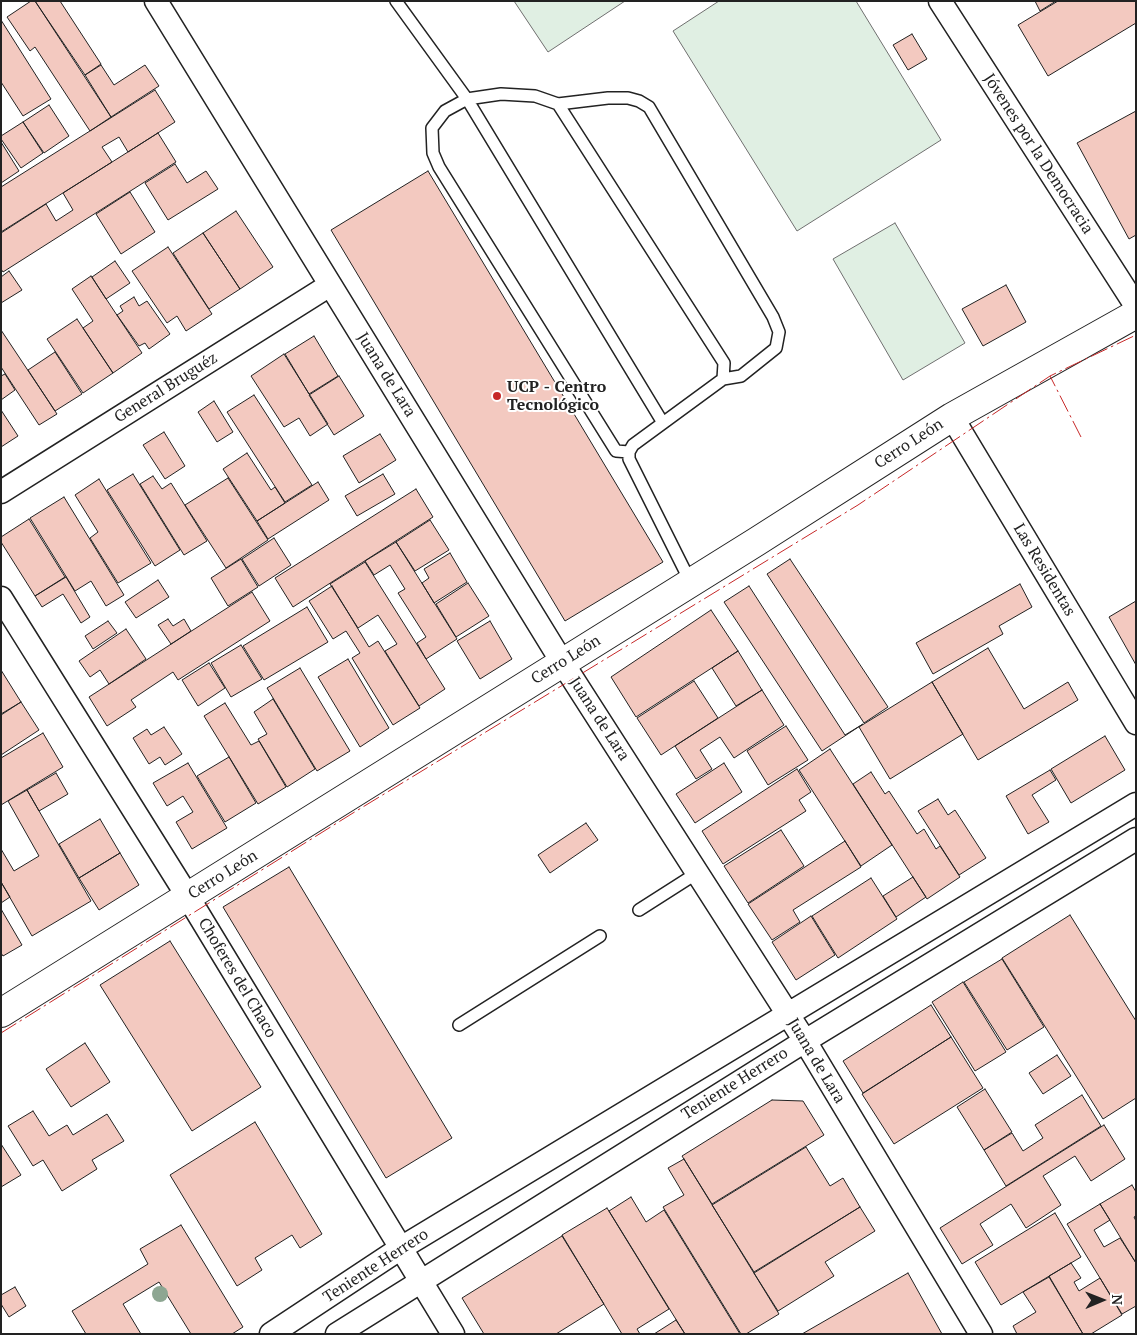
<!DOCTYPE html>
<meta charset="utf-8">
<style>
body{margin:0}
#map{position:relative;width:1137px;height:1335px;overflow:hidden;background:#fff;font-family:"PT Serif",serif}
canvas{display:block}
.frame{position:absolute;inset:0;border:2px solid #222;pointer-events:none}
.north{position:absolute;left:1077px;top:1275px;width:50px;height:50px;-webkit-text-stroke:4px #fff;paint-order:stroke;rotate:89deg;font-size:14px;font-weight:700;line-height:20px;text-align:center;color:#222}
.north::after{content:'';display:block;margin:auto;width:18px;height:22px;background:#222;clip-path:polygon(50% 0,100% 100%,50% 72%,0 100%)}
</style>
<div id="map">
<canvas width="1137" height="1335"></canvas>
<div class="frame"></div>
<div class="north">N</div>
</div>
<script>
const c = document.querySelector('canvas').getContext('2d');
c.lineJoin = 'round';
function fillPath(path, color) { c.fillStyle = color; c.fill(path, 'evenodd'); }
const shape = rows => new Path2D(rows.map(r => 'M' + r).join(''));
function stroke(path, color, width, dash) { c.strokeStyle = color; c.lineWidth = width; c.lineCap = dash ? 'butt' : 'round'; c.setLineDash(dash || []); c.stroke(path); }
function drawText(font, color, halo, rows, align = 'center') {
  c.font = font + ' "PT Serif",serif'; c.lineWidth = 4; c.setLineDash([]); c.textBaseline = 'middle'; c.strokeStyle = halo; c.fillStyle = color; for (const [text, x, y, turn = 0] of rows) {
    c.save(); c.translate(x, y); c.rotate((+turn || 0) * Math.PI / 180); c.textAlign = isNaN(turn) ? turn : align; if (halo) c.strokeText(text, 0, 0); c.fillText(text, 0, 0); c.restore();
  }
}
const green = shape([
 [514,1,625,1,548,52,514,1],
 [719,1,856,1,941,140,797,231,673,31,719,1],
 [895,223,965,343,903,380,833,259,895,223]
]);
fillPath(green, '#e0efe3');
stroke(green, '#6f6f6f', 1);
const building = shape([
 [31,1,35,1,111,117,90,131,35,47,30,51,7,17,31,1],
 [35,1,60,1,101,64,85,75,35,1],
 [1035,1,1056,1,1040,11,1035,1],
 [1058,1,1136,1,1136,23,1048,76,1018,25,1058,1],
 [1,20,51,99,23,116,1,82,1,20],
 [912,34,927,59,908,70,893,45,912,34],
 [101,65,114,85,145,65,159,86,111,117,85,75,101,65],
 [155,90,175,122,128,152,119,137,102,147,112,162,1,232,1,187,155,90],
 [49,105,69,136,44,153,23,122,49,105],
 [1136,111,1136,235,1129,239,1077,143,1136,111],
 [23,122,43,153,21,168,1,139,1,136,23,122],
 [158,133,176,162,3,272,1,269,1,233,46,204,56,221,73,210,63,193,158,133],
 [1,142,19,171,1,183,1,142],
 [175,164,187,183,206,171,218,189,168,220,145,183,175,164],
 [428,171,663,562,565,621,331,230,428,171],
 [130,192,155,232,121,254,96,214,130,192],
 [236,211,273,267,240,289,203,233,236,211],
 [203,233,240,289,209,309,173,253,203,233],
 [168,247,212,314,186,331,177,316,167,323,132,271,168,247],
 [115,261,130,283,106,299,92,277,115,261],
 [9,271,22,290,1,303,1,277,9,271],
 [91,276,142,353,113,373,83,328,93,321,72,289,91,276],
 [1006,285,1026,322,983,346,962,309,1006,285],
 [134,297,139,306,147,301,170,334,149,349,145,343,139,346,117,315,123,311,120,306,134,297],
 [77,319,113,373,83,393,47,339,77,319],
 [1,330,57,414,39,425,1,367,1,330],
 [314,336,338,376,309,394,285,354,314,336],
 [55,352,82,394,55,411,28,370,55,352],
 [284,354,328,424,310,436,299,418,284,427,251,376,284,354],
 [5,374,15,390,1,400,1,376,5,374],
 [339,376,364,416,334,435,309,395,339,376],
 [254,395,312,485,285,502,227,412,254,395],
 [214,401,233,432,217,442,198,412,214,401],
 [1,410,18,436,1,447,1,410],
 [164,432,185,466,165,479,143,445,164,432],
 [380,434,396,460,359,483,343,456,380,434],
 [247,453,271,490,275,487,285,503,257,521,223,469,247,453],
 [133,474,180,550,155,566,107,490,133,474],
 [383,474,395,494,357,516,345,496,383,474],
 [153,476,162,489,171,483,207,541,184,555,140,484,153,476],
 [228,478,268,540,226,568,185,505,228,478],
 [99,479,151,563,118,583,90,538,98,532,75,495,99,479],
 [318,482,329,500,268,539,257,521,318,482],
 [416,489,433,517,293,607,275,578,416,489],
 [64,497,124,595,106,606,91,581,75,591,30,518,64,497],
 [29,519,65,577,35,596,1,542,1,537,29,519],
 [430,520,449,550,415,571,396,542,430,520],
 [274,538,291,565,259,586,242,559,274,538],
 [396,542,457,639,426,659,417,643,426,637,398,593,405,589,390,565,374,575,365,561,396,542],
 [450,553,467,582,434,603,422,583,429,578,424,569,450,553],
 [241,559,258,587,228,606,211,578,241,559],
 [790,559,888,707,864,723,767,574,790,559],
 [365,562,445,689,419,706,385,651,397,644,378,615,358,628,330,584,365,562],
 [66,577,90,617,81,623,63,594,42,607,35,596,66,577],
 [158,580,169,597,136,618,125,602,158,580],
 [468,583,489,616,456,637,436,604,468,583],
 [1020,584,1032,607,999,626,1003,634,933,674,916,643,1020,584],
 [332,586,369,647,378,641,420,708,393,725,352,658,360,653,346,631,333,639,309,601,332,586],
 [749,586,845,735,863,724,822,751,724,602,749,586],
 [252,592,270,621,178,680,173,672,131,700,136,707,107,726,89,697,252,592],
 [1136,601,1136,665,1109,617,1136,601],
 [307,607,328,642,264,680,243,646,307,607],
 [711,610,738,651,636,717,611,677,711,610],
 [168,619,173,626,184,619,191,631,171,644,158,625,168,619],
 [108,621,117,633,93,649,85,636,108,621],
 [490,621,512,659,480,679,457,641,490,621],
 [126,629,146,659,109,684,100,670,90,677,79,661,126,629],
 [241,645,262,679,231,697,211,663,241,645],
 [988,648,1024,709,1068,682,1078,700,978,760,932,682,988,648],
 [738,651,762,690,736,706,712,668,738,651],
 [348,659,389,728,360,747,318,677,348,659],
 [209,663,225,688,198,706,182,680,209,663],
 [300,668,350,751,317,771,267,688,300,668],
 [1,670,21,702,1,714,1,670],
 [694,681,718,718,661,755,637,718,694,681],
 [932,682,963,734,890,779,859,727,932,682],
 [762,690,784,725,734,758,720,737,700,750,712,769,696,779,675,746,762,690],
 [273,699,315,769,287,787,258,739,267,734,254,712,273,699],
 [21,702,39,730,1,755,1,715,21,702],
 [225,703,251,745,259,741,286,787,258,804,204,716,225,703],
 [786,726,808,760,768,785,747,751,786,726],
 [164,727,182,754,165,765,160,757,149,764,133,738,147,729,151,735,164,727],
 [43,733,63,767,1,805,1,758,43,733],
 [1105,736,1125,770,1071,803,1051,769,1105,736],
 [830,749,892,845,861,866,799,770,830,749],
 [229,757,256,803,225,822,197,776,229,757],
 [188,763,227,828,192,849,176,822,193,812,183,796,167,806,153,783,188,763],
 [724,763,742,792,695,823,676,794,724,763],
 [797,769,811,792,799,800,806,811,723,864,702,831,797,769],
 [1050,770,1056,780,1032,795,1049,822,1028,834,1006,796,1050,770],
 [871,772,885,794,889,791,917,834,924,829,936,849,940,846,960,877,927,899,853,784,871,772],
 [56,773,68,794,39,811,27,790,56,773],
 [27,790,91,901,32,936,1,882,1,849,14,871,39,856,8,801,27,790],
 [938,799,948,815,955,810,986,858,959,875,918,811,938,799],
 [100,819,120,853,79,878,59,844,100,819],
 [586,823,598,840,550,873,538,855,586,823],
 [781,830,804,866,748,903,724,866,781,830],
 [845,841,861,867,793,910,800,922,772,940,748,904,845,841],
 [120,853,139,885,99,910,79,878,120,853],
 [289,867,452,1138,386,1178,223,907,289,867],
 [913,877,926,897,896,917,883,896,913,877],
 [871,878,897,919,838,958,812,916,871,878],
 [1,882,10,897,1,903,1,882],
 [1,909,22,945,3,956,1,953,1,909],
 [1070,915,1136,1021,1136,1098,1103,1119,1002,958,1070,915],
 [811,916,835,955,796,980,772,942,811,916],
 [170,941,261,1087,192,1131,100,985,170,941],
 [1002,959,1044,1027,1007,1050,964,982,1002,959],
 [963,982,1006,1052,975,1071,932,1002,963,982],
 [931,1005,951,1037,863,1093,843,1061,931,1005],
 [951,1037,983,1088,894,1144,862,1094,951,1037],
 [85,1043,110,1082,71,1107,46,1069,85,1043],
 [1057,1055,1071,1076,1043,1094,1029,1073,1057,1055],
 [985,1089,1012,1132,984,1150,957,1107,985,1089],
 [1082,1095,1101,1126,1006,1186,984,1150,1012,1133,1023,1151,1043,1138,1035,1125,1082,1095],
 [772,1100,803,1101,824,1135,712,1204,682,1156,772,1100],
 [33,1111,49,1136,67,1125,73,1135,107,1114,124,1141,92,1160,97,1169,62,1191,43,1160,33,1166,8,1126,33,1111],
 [255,1122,322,1234,300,1248,292,1235,255,1258,262,1270,237,1286,170,1175,255,1122],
 [1104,1125,1125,1159,1091,1181,1075,1156,1043,1176,1061,1205,1026,1228,1011,1204,980,1224,993,1245,962,1264,940,1228,1104,1125],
 [1,1144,21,1175,1,1187,1,1144],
 [806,1147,830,1186,843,1178,860,1207,754,1272,712,1205,806,1147],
 [684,1159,779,1314,746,1334,741,1334,663,1207,684,1195,668,1168,684,1159],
 [1132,1185,1136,1192,1136,1216,1134,1217,1136,1221,1136,1263,1100,1204,1132,1185],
 [631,1197,646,1222,664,1210,740,1334,685,1334,609,1211,631,1197],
 [1100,1204,1110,1220,1094,1230,1104,1247,1120,1238,1136,1263,1136,1306,1122,1314,1067,1224,1100,1204],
 [860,1207,875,1231,825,1262,834,1276,778,1311,754,1273,860,1207],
 [607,1208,669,1309,637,1329,640,1334,622,1334,562,1235,607,1208],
 [1055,1213,1081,1257,1001,1305,975,1262,1055,1213],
 [181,1225,243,1327,232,1334,191,1334,159,1282,123,1304,141,1334,86,1334,72,1311,148,1264,140,1249,181,1225],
 [562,1236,604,1304,556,1334,484,1334,462,1298,562,1236],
 [1071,1263,1081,1278,1074,1282,1079,1291,1100,1278,1122,1315,1091,1334,1083,1334,1049,1276,1071,1263],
 [908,1273,942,1334,802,1334,908,1273],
 [1049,1277,1083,1334,1017,1334,1013,1326,1036,1312,1023,1292,1049,1277],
 [15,1287,26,1306,9,1317,1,1304,1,1295,15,1287],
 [676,1320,685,1334,654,1334,676,1320]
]);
fillPath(building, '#f3c9c0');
stroke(building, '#222', 1);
const service = shape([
 [396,1,467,99,501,94,535,96,558,104,724,363,723,379,633,445,629,452,629,459,691,583],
 [558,104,608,98,628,98,639,101,649,107,773,317,779,332,776,348,741,376,723,379],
 [629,452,616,451,439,167,433,153,432,128,445,111,467,99,663,423],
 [639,910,697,873],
 [459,1025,600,936]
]);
const minor = shape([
 [156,1,562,662,805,1041,981,1334],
 [940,1,1136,306],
 [952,417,1136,723],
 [1,492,330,285],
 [1,598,188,897,453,1334],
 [271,1334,401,1248,1136,804],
 [337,1334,805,1041,1136,839]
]);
const tertiary = shape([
 [1,1013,756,542,952,417,1136,314]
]);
stroke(service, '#222', 14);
stroke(minor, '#222', 25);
stroke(tertiary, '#222', 30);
stroke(service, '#fff', 11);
stroke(minor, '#fff', 22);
stroke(tertiary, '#fff', 28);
stroke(shape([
 [1081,437,1050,376,1136,335],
 [1,1033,353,813,858,505,1050,376]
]), '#c62828', 1, [18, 4, 2.5, 4]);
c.fillStyle = '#8da692';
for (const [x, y] of [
 [160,1294]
]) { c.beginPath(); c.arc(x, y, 8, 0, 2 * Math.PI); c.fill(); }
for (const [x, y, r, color] of [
 [497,396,5,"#c62828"]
]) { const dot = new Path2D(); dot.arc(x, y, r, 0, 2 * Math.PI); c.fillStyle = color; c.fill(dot); stroke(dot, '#fff', 2); }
drawText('16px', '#222', '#fff', [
 ["Jóvenes por la Democracia",1038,154,57],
 ["Juana de Lara",386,375,58],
 ["General Bruguéz",166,388,-32],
 ["Cerro León",909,444,-33],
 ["Las Residentas",1044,570,59],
 ["Cerro León",566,660,-32],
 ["Juana de Lara",599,719,57],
 ["Cerro León",223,875,-32],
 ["Choferes del Chaco",237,978,59],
 ["Juana de Lara",816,1061,59],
 ["Teniente Herrero",735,1084,-32],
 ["Teniente Herrero",376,1266,-33]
]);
drawText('bold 16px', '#222', '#fff', [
 ["UCP - Centro",507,387],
 ["Tecnológico",507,405]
], 'left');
</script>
